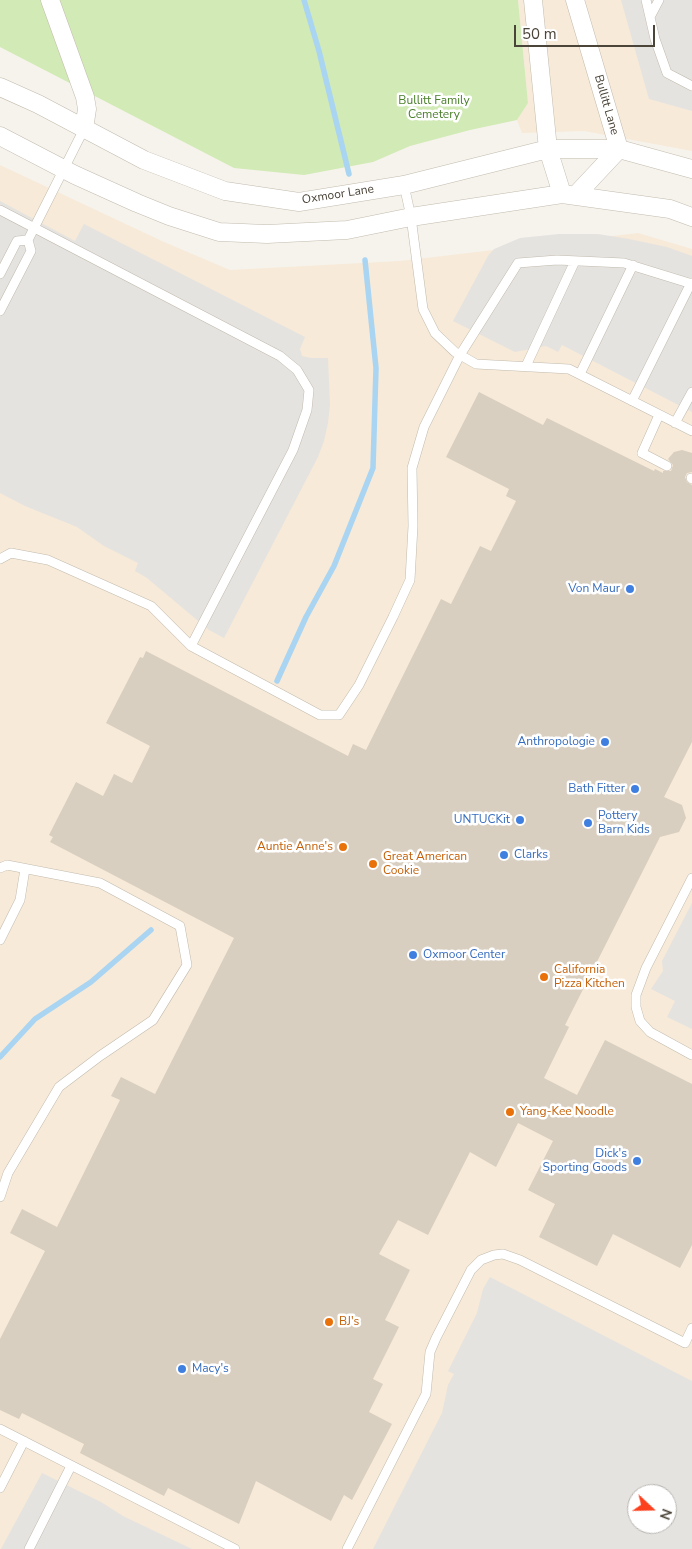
<!DOCTYPE html>
<style>
body{margin:0}
#map{position:relative;width:692px;height:1549px;overflow:hidden;background:#f6f3ec;font-family:"Nunito Sans",sans-serif}
canvas{display:block}
.north{position:absolute;left:627px;top:1484px;width:50px;height:50px;box-sizing:border-box;background:#fff;border:1px solid #b7b4b0;border-radius:50%;rotate:111deg;font-size:14px;font-weight:700;line-height:20px;text-align:center;color:#4b4439}
.north::after{content:'';display:block;margin:auto;width:18px;height:22px;background:#fc3f1d;clip-path:polygon(50% 0,100% 100%,50% 72%,0 100%)}
.scale{position:absolute;left:514px;top:25px;width:141px;height:22px;box-sizing:border-box;border:2px solid #4b4439;border-top:0;padding-left:6px;font-size:15px;line-height:18px;white-space:nowrap;color:#4b4439;-webkit-text-stroke:4px #fff;paint-order:stroke}
</style>
<div id="map">
<canvas width="692" height="1549"></canvas>
<div class="north">N</div>
<div class="scale">50 m</div>
</div>
<script>
const c = document.querySelector('canvas').getContext('2d');
c.lineJoin = 'round';
function fillPath(path, color) { c.fillStyle = color; c.fill(path, 'evenodd'); }
const shape = rows => new Path2D(rows.map(r => 'M' + r).join(''));
function stroke(path, color, width, dash) { c.strokeStyle = color; c.lineWidth = width; c.lineCap = dash ? 'butt' : 'round'; c.setLineDash(dash || []); c.stroke(path); }
function drawText(font, color, halo, rows, align = 'center') {
  c.font = font + ' "Nunito Sans",sans-serif'; c.lineWidth = 5; c.setLineDash([]); c.textBaseline = 'middle'; c.strokeStyle = halo; c.fillStyle = color; for (const [text, x, y, turn = 0] of rows) {
    c.save(); c.translate(x, y); c.rotate((+turn || 0) * Math.PI / 180); c.textAlign = isNaN(turn) ? turn : align; if (halo) c.strokeText(text, 0, 0); c.fillText(text, 0, 0); c.restore();
  }
}
fillPath(shape([
 [518,0,692,0,692,151,584,131,522,133,517,120,528,103],
 [0,165,164,242,230,270,400,261,638,233,692,249,692,1549,0,1549],
 [637,1494,667,1494,667,1524,637,1524]
]), '#f7ead8');
fillPath(shape([
 [0,0,518,0,528,103,517,120,470,130,410,146,373,162,304,175,234,168,0,47]
]), '#d2eab5');
fillPath(shape([
 [621,0,692,0,692,111,649,99],
 [0,201,75,241,84,224,305,337,300,349,302,356,311,358,328,358,330,405,328,423,324,441,318,457,224,638,209,630,147,578,135,571,138,563,104,546,77,527,25,506,0,493],
 [559,234,598,234,629,239,667,247,692,256,692,412,562,345,558,352,546,346,515,352,453,321,488,256,494,249,520,238],
 [692,903,692,1029,667,1017,675,1001,651,989,663,971,662,961],
 [490,1277,692,1381,692,1549,373,1549,442,1413,448,1385,454,1374,448,1371,477,1313,483,1289],
 [637,1494,667,1494,667,1524,637,1524],
 [42,1473,101,1502,123,1516,192,1549,1,1549]
]), '#e5e3e0');
stroke(shape([
 [304,0,319,51,349,174],
 [277,681,306,617,334,566,373,468,376,368,365,260],
 [0,1057,35,1019,91,982,151,930]
]), '#a9d4f2', 5.5);
fillPath(shape([
 [479,392,543,425,547,418,654,471,655,469,663,473,663,471,671,471,673,465,668,459,674,452,682,450,692,453,692,472,687,473,685,477,687,482,692,485,692,742,664,797,682,805,686,818,679,832,660,837,565,1025,569,1027,544,1078,577,1095,605,1040,692,1084,692,1245,680,1268,613,1234,597,1266,539,1237,555,1204,528,1190,553,1141,518,1123,496,1167,470,1152,428,1235,398,1220,379,1254,410,1270,385,1320,399,1327,373,1379,383,1384,369,1412,392,1424,352,1500,344,1495,331,1521,256,1481,239,1524,168,1488,164,1496,80,1453,84,1444,22,1413,19,1419,0,1410,0,1339,45,1251,10,1233,22,1209,57,1227,120,1100,111,1096,121,1077,155,1094,234,938,50,842,53,837,49,835,76,782,103,796,114,774,132,783,150,746,106,723,140,657,143,658,146,651,348,756,353,744,366,750,441,599,451,604,480,546,491,551,516,501,506,496,509,489,446,457]
]), '#d8cfc1');
const service = shape([
 [646,0,655,39,667,73,692,86],
 [650,17,659,0],
 [404,185,411,217,423,309,435,333,455,352,476,364,569,369,692,431],
 [0,210,280,356,297,370,309,390,307,410,293,450,191,646],
 [0,274,17,241,28,240],
 [0,311,31,251,28,240,84,129],
 [526,366,575,261],
 [580,374,633,265],
 [632,401,691,283],
 [659,415,642,453,667,466],
 [675,423,692,392],
 [691,478,692,479],
 [0,559,11,553,48,560,151,606,191,646,320,715,339,715,359,685,393,617,410,580,413,526,412,468,424,427,460,355,518,263,557,260,624,263,692,284],
 [0,868,7,865,100,883,180,926,187,965,153,1020,100,1056,59,1087,8,1173,0,1197],
 [692,878,646,968,636,995,636,1007,640,1021,650,1032,692,1055],
 [0,940,20,900,25,869],
 [0,1429,235,1549],
 [0,1488,24,1441],
 [29,1549,71,1466],
 [347,1549,426,1394,430,1352,436,1338,471,1270,481,1260,494,1255,503,1254,520,1260,685,1343,692,1328]
]);
const minor = shape([
 [50,0,85,97,87,109,84,129],
 [533,0,548,149,562,194],
 [0,87,38,104,144,160,225,191,299,202,404,185,548,149,619,149,692,169],
 [0,136,75,175,137,203,169,216,219,232,267,234,347,230,411,217,562,194,670,209,692,217],
 [575,196,619,149,575,0]
]);
stroke(service, '#c2bbae', 10);
stroke(minor, '#c2bbae', 19);
stroke(service, '#fff', 9);
stroke(minor, '#fff', 18);
for (const [x, y, r, color] of [
 [630,589,5,"#3f7fe0"],
 [605,742,5,"#3f7fe0"],
 [635,789,5,"#3f7fe0"],
 [520,820,5,"#3f7fe0"],
 [588,823,5,"#3f7fe0"],
 [343,847,5,"#e8710a"],
 [504,855,5,"#3f7fe0"],
 [373,864,5,"#e8710a"],
 [413,955,5,"#3f7fe0"],
 [544,977,5,"#e8710a"],
 [510,1112,5,"#e8710a"],
 [637,1161,5,"#3f7fe0"],
 [329,1322,5,"#e8710a"],
 [182,1369,5,"#3f7fe0"]
]) { const dot = new Path2D(); dot.arc(x, y, r, 0, 2 * Math.PI); c.fillStyle = color; c.fill(dot); stroke(dot, '#fff', 2); }
drawText('12px', '#4a7f2a', '#fff', [
 ["Bullitt Family",434,101],
 ["Cemetery",434,115]
]);
drawText('12px', '#4b4439', '#fff', [
 ["Bullitt Lane",606,105,74],
 ["Oxmoor Lane",338,195,-9]
]);
drawText('12px', '#366cbe', '#fff', [
 ["Von Maur",620,589],
 ["Anthropologie",595,742],
 ["Bath Fitter",625,789],
 ["Pottery",598,816,"left"],
 ["Barn Kids",598,830,"left"],
 ["UNTUCKit",510,820],
 ["Clarks",514,855,"left"],
 ["Oxmoor Center",423,955,"left"],
 ["Dick's",627,1154],
 ["Sporting Goods",627,1168],
 ["Macy's",192,1369,"left"]
], 'right');
drawText('12px', '#c56008', '#fff', [
 ["Auntie Anne's",333,847,"right"],
 ["Great American",383,857],
 ["Cookie",383,871],
 ["California",554,970],
 ["Pizza Kitchen",554,984],
 ["Yang-Kee Noodle",520,1112],
 ["BJ's",339,1322]
], 'left');
</script>
